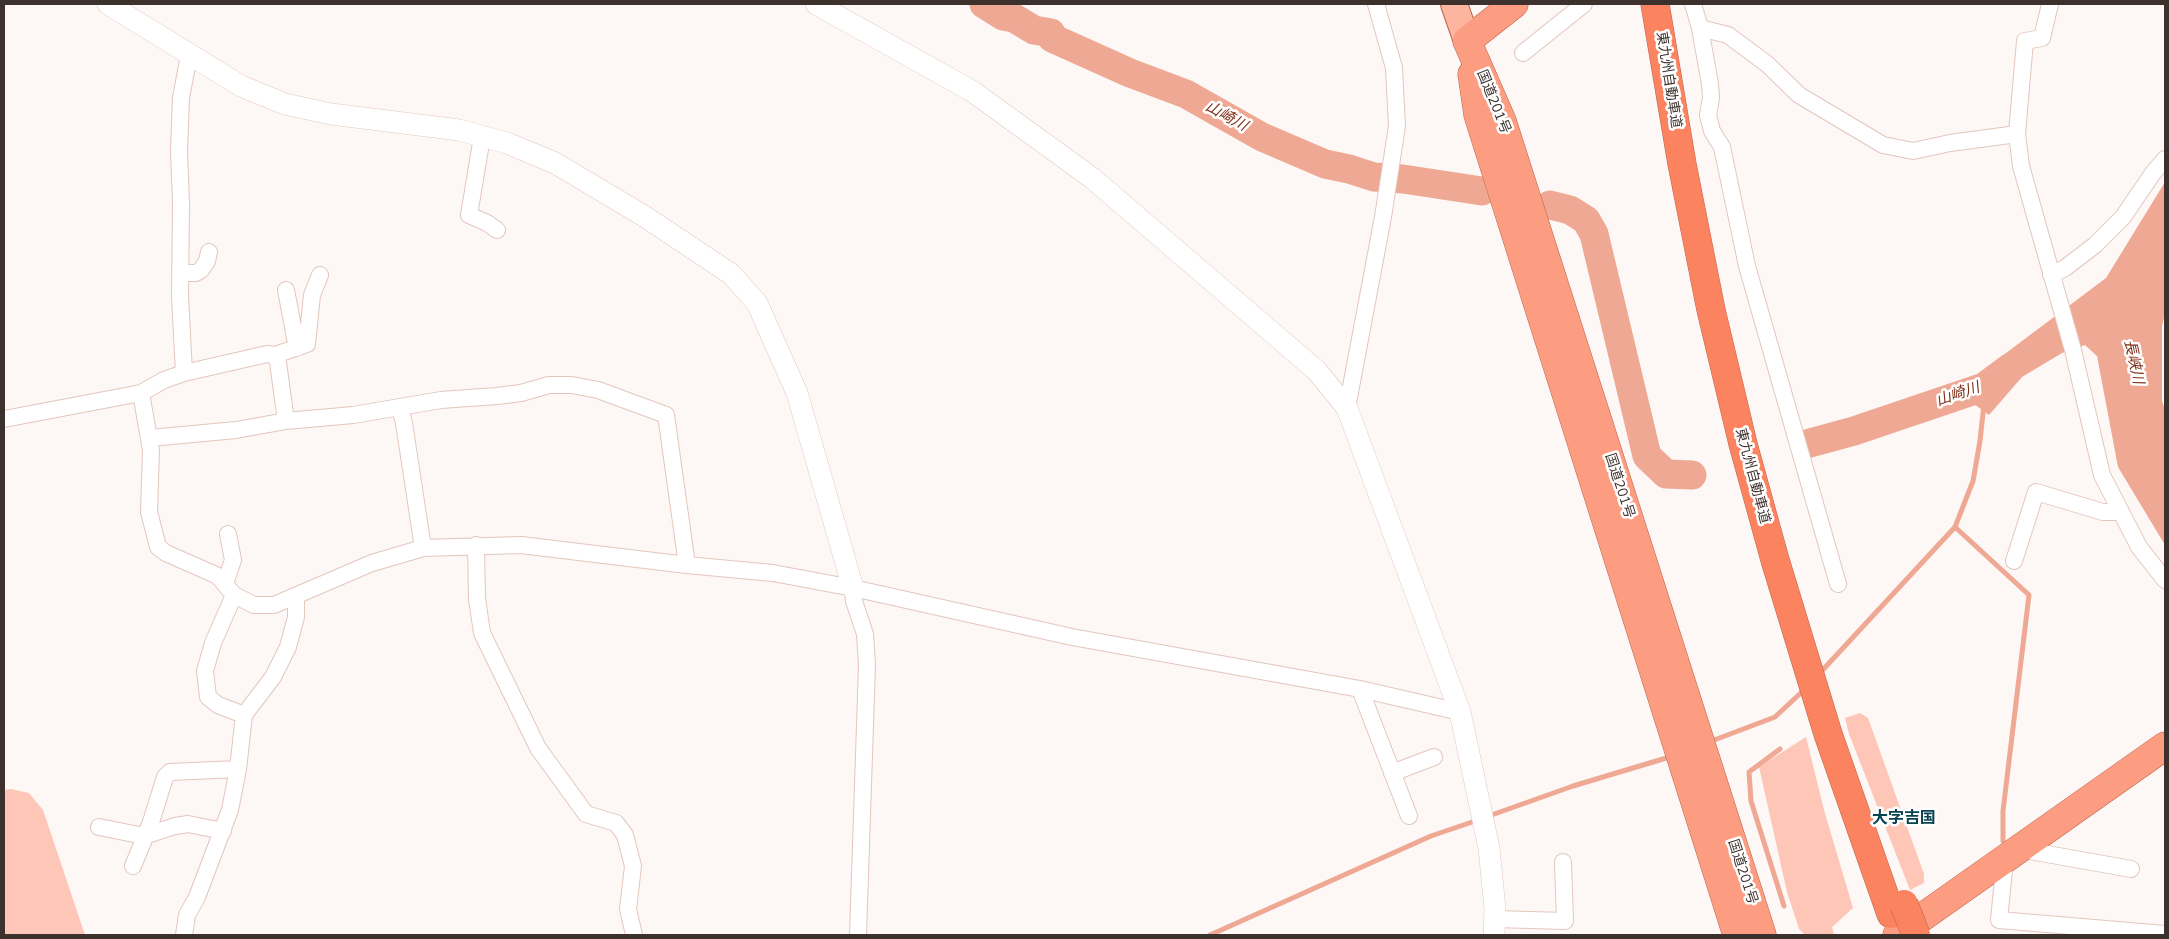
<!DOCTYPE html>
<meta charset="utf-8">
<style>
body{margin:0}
#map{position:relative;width:2169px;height:939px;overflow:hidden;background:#fdf7f5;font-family:"Nunito Sans",sans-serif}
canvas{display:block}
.frame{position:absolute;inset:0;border:5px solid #3d312d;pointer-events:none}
</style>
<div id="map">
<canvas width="2169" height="939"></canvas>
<div class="frame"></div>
</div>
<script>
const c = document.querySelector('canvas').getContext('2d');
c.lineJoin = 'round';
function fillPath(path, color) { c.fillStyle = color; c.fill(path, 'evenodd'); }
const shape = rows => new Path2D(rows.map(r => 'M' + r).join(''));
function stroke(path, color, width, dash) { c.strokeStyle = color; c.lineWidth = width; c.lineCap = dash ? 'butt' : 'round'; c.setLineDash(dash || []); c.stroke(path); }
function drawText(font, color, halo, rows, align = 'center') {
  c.font = font + ' "Nunito Sans","Noto Sans JP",sans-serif'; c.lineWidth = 5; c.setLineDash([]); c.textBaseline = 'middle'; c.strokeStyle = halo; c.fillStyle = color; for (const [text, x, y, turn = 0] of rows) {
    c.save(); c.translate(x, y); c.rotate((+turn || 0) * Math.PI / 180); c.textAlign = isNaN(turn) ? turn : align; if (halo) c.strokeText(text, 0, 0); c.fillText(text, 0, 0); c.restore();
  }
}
fillPath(shape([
 [1860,713,1868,718,1924,874,1924,883,1910,890,1849,734,1845,718],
 [1806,737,1824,810,1853,908,1832,927,1834,935,1805,935,1799,929,1787,892,1759,767],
 [11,789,29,793,43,810,85,935,4,935,4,790]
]), '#fdc6b6');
fillPath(shape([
 [2165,182,2165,314,2162,326,2162,401,2165,409,2165,545,2118,467,2097,356,2085,345,2062,353,2022,377,1989,415,1974,404,1980,383,2006,353,2106,278]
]), '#efa893');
stroke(shape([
 [1955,527,2029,595,2003,811,2003,841],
 [1819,674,1955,527,1973,481,1980,441,1984,404],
 [1709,742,1775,717,1805,689],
 [1780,749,1749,772,1751,801,1784,906],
 [1486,817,1573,786,1673,756],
 [1210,935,1431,836,1478,820]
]), '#efa893', 5);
stroke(shape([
 [984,4,1003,16,1014,18,1034,30,1051,33,1052,38,1130,73,1186,94,1262,137,1325,164,1349,169,1374,177,1403,179,1482,191],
 [1550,205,1570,210,1586,220,1594,234,1647,456,1666,474,1692,475],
 [1810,443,1854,431,1984,387,2011,367]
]), '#efa893', 29);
const minor = shape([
 [1693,4,1700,28,1710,84,1711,98,1708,115,1712,131,1722,147,1747,266,1838,584],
 [2050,4,2042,38,2025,41,2017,134,2021,166,2073,350,2102,475,2139,547,2165,580],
 [1700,28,1728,35,1767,64,1799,95,1883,145,1913,151,1950,143,2017,134],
 [1523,53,1584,4],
 [482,137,469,215,487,223,497,230],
 [181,273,196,273,201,270,207,261,209,252],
 [2051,275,2065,268,2095,245,2123,217,2153,173,2165,159],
 [286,290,297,348],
 [275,355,307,344,312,295,320,275],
 [184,373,267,354,275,355,278,362,286,421],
 [141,393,151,450,149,512,158,547,166,553,218,576,234,595,254,605,274,605,372,563,423,548,521,545,687,565,773,573,853,588,1072,637,1360,689,1460,712],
 [400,408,404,423,423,548],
 [1347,408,1383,217,1397,126,1394,68,1376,4],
 [4,419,141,393,164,380,184,373,180,296,181,204,179,151,181,98,189,55],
 [150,438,236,430,286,421,353,415,441,400,497,396,521,393,549,385,572,385,598,390,666,415,687,565],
 [476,545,477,599,482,633,538,748,586,814,616,823,625,835,633,866,628,909,634,935],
 [2014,561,2036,492,2103,512,2121,512],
 [225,584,233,560,228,534],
 [853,588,854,601,865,634,867,665,858,935],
 [234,595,213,643,205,671,208,697,218,705,244,715],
 [1360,689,1409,816],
 [1392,773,1434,757],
 [99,827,144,836,175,826,188,824,223,831],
 [2019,849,2131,869],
 [2005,859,1999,920,2165,934],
 [133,866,151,822,165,777,170,772,238,769],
 [1495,919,1565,921,1563,862],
 [184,935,187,915,197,897,230,810,238,769,244,715,273,677,288,647,296,617,296,596]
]);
const tertiary = shape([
 [108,4,241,86,285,104,331,114,459,130,507,143,555,163,644,216,731,274,757,303,797,393,853,588],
 [816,4,972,91,1092,178,1317,371,1347,408,1460,712,1489,848,1495,909,1494,935]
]);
const primary = shape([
 [1454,4,1467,41]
]);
const trunk = shape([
 [1467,41,1502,121,1762,935],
 [1467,41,1514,4],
 [1472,74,1478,115,1737,935],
 [1897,935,2165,746]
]);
const motorway = shape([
 [1655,4,1682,164,1711,310,1743,444,1775,560,1828,734,1891,914]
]);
stroke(minor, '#e4c6bd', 18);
stroke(tertiary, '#e4c6bd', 22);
stroke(primary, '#b9664e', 28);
stroke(trunk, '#b9664e', 29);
stroke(motorway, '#b9664e', 29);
stroke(minor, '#fff', 16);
stroke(tertiary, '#fff', 21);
stroke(primary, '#fdb5a0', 26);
stroke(trunk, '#fc9c80', 28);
stroke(motorway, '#fc8360', 28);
const motorwayBridge = shape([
 [1904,904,1916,935]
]);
stroke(motorwayBridge, '#b9664e', 29, []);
stroke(motorwayBridge, '#fc8360', 28);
drawText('14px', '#3d312d', '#fff', [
 ["東九州自動車道",1668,80,81],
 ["国道201号",1493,102,68],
 ["東九州自動車道",1752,476,75],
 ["国道201号",1619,486,72],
 ["国道201号",1742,872,72]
]);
drawText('italic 15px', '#7f2d14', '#fff', [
 ["山崎川",1226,117,29],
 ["長峡川",2133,362,78],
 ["山崎川",1958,395,-19]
]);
drawText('bold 16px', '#074350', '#fff', [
 ["大字吉国",1904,819]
]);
</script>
